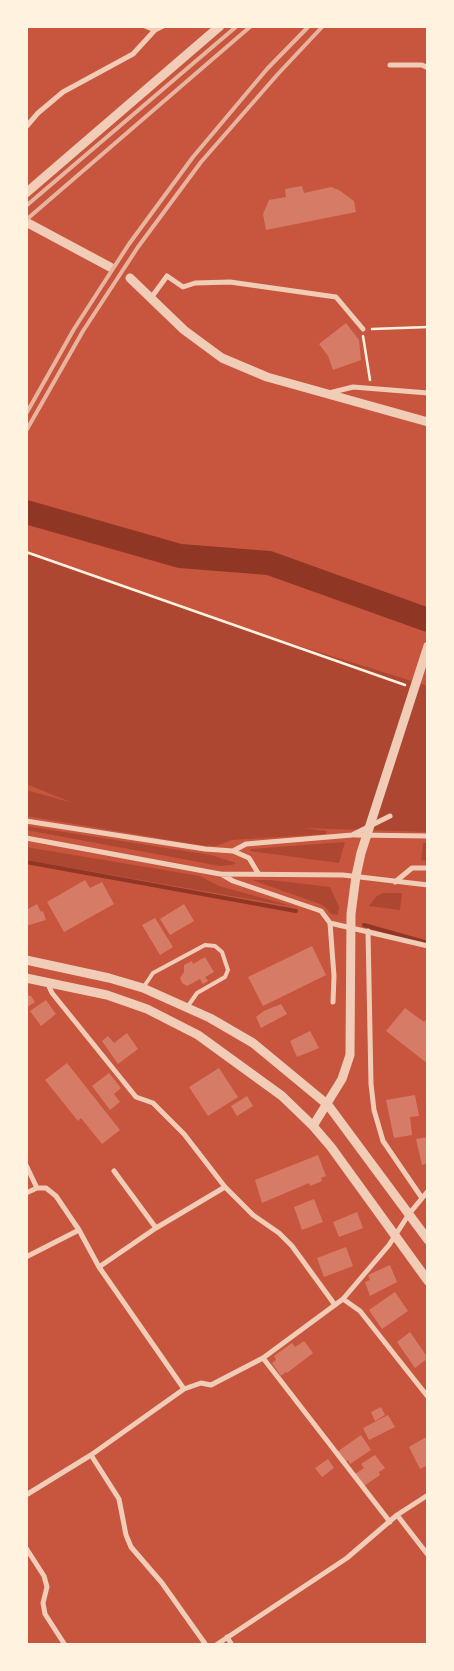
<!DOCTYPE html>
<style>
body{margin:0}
#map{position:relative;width:454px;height:1671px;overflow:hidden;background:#c8553d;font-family:"Public Sans",sans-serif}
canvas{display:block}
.frame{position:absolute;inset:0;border:28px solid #fff3e0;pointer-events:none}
</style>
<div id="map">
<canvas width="454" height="1671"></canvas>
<div class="frame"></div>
</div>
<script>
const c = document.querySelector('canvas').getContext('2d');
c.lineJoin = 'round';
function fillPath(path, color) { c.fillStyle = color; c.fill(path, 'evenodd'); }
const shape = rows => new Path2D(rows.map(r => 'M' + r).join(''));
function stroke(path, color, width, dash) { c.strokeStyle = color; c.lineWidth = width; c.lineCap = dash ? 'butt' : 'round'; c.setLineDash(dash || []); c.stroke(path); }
fillPath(shape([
 [26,555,34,555,258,633,428,686,428,832,303,828,327,831,326,834,232,840,216,846,200,845,26,816,26,790,73,803,26,784],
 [26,826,211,855,236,863,232,865,219,866,199,862,26,830],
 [345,842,339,863,250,851,251,849],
 [423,843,428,843,428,861,421,860],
 [26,847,200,876,219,886,295,907,26,860],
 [252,880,271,880,330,887,339,907,338,915,331,914,325,907,320,904],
 [383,893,402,893,400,910,369,906,377,896]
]), '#ae4732');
stroke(shape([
 [26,862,296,911],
 [364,925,428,943]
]), '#8f3625', 4);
stroke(shape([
 [26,512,180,556,269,563,428,620]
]), '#8f3625', 24);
fillPath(shape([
 [302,186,304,193,331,187,339,190,354,201,356,212,266,230,263,214,269,200,286,197,285,189],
 [346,323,359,340,361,360,333,370,328,356,319,344],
 [85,880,90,888,102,882,114,904,64,932,47,902],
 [37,904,41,912,43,911,46,920,26,926,26,910],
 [184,904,194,921,170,935,160,919],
 [155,918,173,947,160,955,142,925],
 [312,946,326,975,263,1006,248,977],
 [205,957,214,972,205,977,208,981,203,984,200,979,187,986,182,983,180,978,184,972,184,965,192,961,193,964],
 [26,995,31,996,35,1002,26,1008],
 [46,1000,56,1014,41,1026,30,1011],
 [281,1004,287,1014,261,1028,256,1017,264,1011],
 [405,1008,424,1022,428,1017,428,1064,386,1031],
 [310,1031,319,1048,297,1057,290,1041],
 [127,1033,138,1049,118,1064,102,1041,108,1036,114,1043],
 [67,1063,120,1130,102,1144,81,1118,78,1121,45,1080],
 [219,1068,238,1097,208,1116,189,1087],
 [109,1073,121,1088,114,1094,120,1102,110,1110,92,1086],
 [415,1095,419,1116,410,1117,412,1135,394,1138,386,1100],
 [247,1096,253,1106,237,1116,231,1106],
 [428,1137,428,1163,422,1165,416,1139],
 [318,1155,326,1176,321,1178,322,1181,310,1186,309,1183,262,1203,255,1180],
 [314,1199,323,1222,302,1230,294,1207],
 [357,1212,363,1228,339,1237,333,1222],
 [346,1247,353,1266,324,1277,317,1258],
 [390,1265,397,1282,370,1296,365,1282,370,1280,368,1275],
 [395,1292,408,1311,382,1329,369,1310],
 [410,1332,428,1358,415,1368,397,1342],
 [304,1341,313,1353,287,1373,286,1372,281,1376,272,1363,276,1360,274,1356,292,1343,295,1347],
 [381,1407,385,1415,375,1421,371,1412],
 [388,1415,395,1427,369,1440,363,1428],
 [361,1435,371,1450,350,1464,348,1460,345,1463,337,1452],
 [428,1436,428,1465,420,1469,409,1447],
 [375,1455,385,1468,379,1472,380,1475,364,1486,355,1474,364,1468,361,1464],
 [328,1459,334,1468,322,1477,315,1468]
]), '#d67c66');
stroke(shape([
 [372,329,428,327],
 [363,336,370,380],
 [26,552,405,685]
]), '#fff3e0', 2.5);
stroke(shape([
 [143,988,153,973,205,945,215,946,222,952,228,970,225,977,197,993,188,1006]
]), '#f1ccb7', 4);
stroke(shape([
 [145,26,155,30],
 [390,65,422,65,428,68],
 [26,127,38,113,63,92,133,54,155,30,163,26],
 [151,298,167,276,183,287,195,283,230,282,336,297,363,329],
 [329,393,353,387,428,393],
 [26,821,205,849,233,851,249,858,258,873],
 [355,835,428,836],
 [26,838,220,874,343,875,428,885],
 [233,851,246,844,352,835,390,816],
 [221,874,233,881,321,911,330,923,334,976,333,1002],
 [395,882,412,868,428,868],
 [330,923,428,946],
 [368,931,371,1084,374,1110,383,1141,422,1198],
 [47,982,52,993,136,1097,153,1103,184,1134,225,1187,253,1215,279,1233,292,1246,335,1305],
 [26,1165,37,1188],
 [114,1171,156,1228],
 [26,1193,37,1188,46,1188,56,1196,79,1230],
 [26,1257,79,1230,99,1267,184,1389],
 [99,1267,156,1228,225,1187],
 [343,1299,360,1311,428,1397],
 [263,1358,390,1522],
 [91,1455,119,1499,126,1535,131,1547,162,1583,206,1645],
 [26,1495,91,1455,184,1389,201,1383,211,1385,263,1358,343,1299,389,1245,409,1214,428,1191],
 [397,1515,428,1555],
 [26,1548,44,1576,47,1587,43,1603,45,1614,65,1645],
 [227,1637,232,1645],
 [216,1645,347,1558,397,1515,428,1495]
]), '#f1ccb7', 5);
stroke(shape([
 [26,193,220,26],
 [26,222,110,267],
 [130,278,184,330,222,358,267,377,428,422],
 [26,960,109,978,143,988,210,1018,253,1043,328,1105,428,1240],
 [26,978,107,995,147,1009,198,1035,282,1096,313,1126,331,1147,428,1281],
 [313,1126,342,1079,350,1055,351,914,356,876,361,853,428,646]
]), '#f1ccb7', 9);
stroke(shape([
 [26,206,237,26],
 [26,220,251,26],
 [26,414,74,329,129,244,193,157,267,69,309,26],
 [26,431,83,331,138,247,201,162,277,75,323,26]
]), '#e9b49f', 4);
</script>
